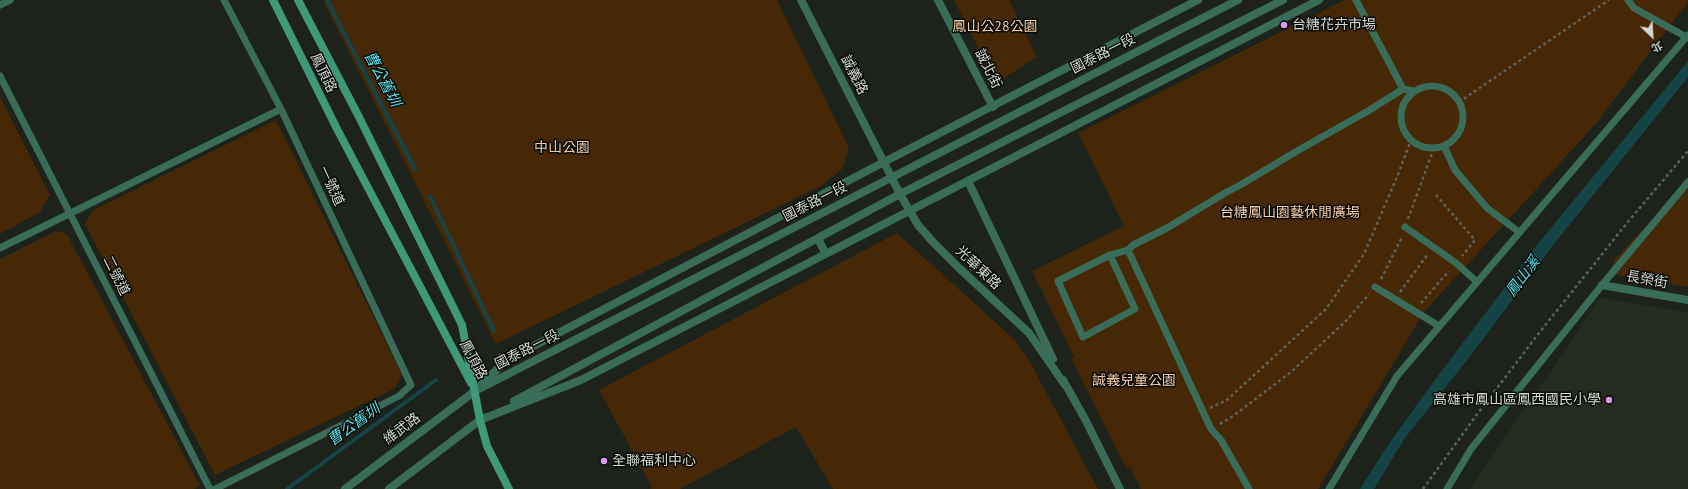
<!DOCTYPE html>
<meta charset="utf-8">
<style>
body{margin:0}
#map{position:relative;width:1688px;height:489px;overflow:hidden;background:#1d221a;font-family:"PT Sans","Noto Sans TC",sans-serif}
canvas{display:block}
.north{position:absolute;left:1632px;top:16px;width:40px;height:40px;-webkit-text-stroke:3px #080a07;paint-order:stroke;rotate:155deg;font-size:11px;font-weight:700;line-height:16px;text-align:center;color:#d4d8d2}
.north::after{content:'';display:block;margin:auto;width:14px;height:18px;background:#d4d8d2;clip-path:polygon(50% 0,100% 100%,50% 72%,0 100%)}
</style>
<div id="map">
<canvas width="1688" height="489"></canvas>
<div class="north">北</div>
</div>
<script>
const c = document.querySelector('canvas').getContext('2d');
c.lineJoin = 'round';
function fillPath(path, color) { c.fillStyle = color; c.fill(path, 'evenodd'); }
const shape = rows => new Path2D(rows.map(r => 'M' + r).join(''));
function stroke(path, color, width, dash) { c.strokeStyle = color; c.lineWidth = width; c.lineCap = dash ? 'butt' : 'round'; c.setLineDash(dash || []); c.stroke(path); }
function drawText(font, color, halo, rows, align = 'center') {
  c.font = font + ' "PT Sans","Noto Sans TC",sans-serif'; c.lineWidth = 3; c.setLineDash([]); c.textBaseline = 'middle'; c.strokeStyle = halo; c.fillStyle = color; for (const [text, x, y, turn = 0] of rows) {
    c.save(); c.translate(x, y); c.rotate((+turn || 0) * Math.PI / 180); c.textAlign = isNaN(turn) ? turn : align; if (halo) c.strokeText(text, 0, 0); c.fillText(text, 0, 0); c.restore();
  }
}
fillPath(shape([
 [1600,298,1688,312,1688,489,1470,489]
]), '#242c1f');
fillPath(shape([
 [328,0,777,0,849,148,842,169,821,186,496,344,324,2],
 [954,0,1009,0,1037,57,996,83],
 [1345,0,1688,0,1688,2,1593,127,1424,312,1318,489,1141,489,1130,467,1126,468,1071,358,1074,356,1032,271,1124,226,1078,133],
 [0,97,50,195,40,212,0,234],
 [276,120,402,375,394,389,215,475,85,224,93,210],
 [1688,181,1688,287,1610,274,1615,259],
 [56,231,67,234,200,486,194,489,0,489,0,259],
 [897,233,1015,340,1029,360,1098,489,833,489,796,427,680,489,651,489,651,485,599,390]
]), '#462807');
fillPath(shape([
 [1688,61,1688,77,1554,244,1472,354,1405,438,1374,489,1360,489,1388,445,1428,389,1537,245]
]), '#154447');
stroke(shape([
 [327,0,415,169],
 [430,196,494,331],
 [287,489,436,380]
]), '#154447', 4);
stroke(shape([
 [1459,102,1609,0],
 [1436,195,1475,240,1462,256],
 [1408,219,1434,148],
 [1381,279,1402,237],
 [1400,292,1428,254],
 [1421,303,1449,271],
 [1210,408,1227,400,1326,309,1364,254,1397,177,1411,140],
 [1220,424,1233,416,1291,372,1346,321,1369,294],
 [1423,489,1478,413,1539,333,1627,223,1688,151]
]), '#5d625b', 2.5, [3, 3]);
stroke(shape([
 [1356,0,1403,89,1414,91],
 [1628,0,1634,8,1688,38],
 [0,5,10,0],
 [0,76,210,489],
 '1401 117a31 31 0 1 1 62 0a31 31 0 1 1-62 0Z',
 [1444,146,1455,170,1487,208,1519,232],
 [1405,227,1456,263,1477,282],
 [0,248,281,109],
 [1128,250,1211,429,1221,440,1249,489],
 [1110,255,1135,309,1083,337,1058,281,1110,255,1128,250,1133,245,1167,228,1225,193,1242,184,1297,151,1368,111,1403,89],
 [1375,287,1439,326],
 [215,489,399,396,411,385,281,109,224,0],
 [1329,489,1397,376,1688,35],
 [1447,489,1471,449,1602,285,1688,182]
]), '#396c59', 7);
stroke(shape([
 [801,0,900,194,918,225,933,242,959,268,1029,333,1065,385],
 [938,0,993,107],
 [968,181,1053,359],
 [1602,285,1688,300],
 [1063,380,1085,419,1120,489],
 [345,489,475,391],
 [389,489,480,420]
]), '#396c59', 8);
stroke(shape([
 [818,239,826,254],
 [481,385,507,360,884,162,1198,0],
 [475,391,1238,0],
 [514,401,900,194,1283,0],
 [480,420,581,380,1319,0]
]), '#396c59', 8);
stroke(shape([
 [273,0,337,129,471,383],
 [298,0,359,117,462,325,480,420,487,446,509,489]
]), '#40987a', 8);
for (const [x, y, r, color] of [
 [1284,25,4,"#de98f2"],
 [1609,400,4,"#de98f2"],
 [604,461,4,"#de98f2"]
]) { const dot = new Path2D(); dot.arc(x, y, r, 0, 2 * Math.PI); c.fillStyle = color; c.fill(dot); stroke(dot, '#080a07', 1.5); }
drawText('14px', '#d4d8d2', '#080a07', [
 ["台糖花卉市場",1292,25],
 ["高雄市鳳山區鳳西國民小學",1601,400,"right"],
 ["全聯福利中心",612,461]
], 'left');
drawText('14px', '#f6cda8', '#080a07', [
 ["鳳山公28公園",995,27],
 ["中山公園",562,148],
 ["台糖鳳山園藝休閒廣場",1290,213],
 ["誠義兒童公園",1134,381]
]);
drawText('14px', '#d4d8d2', '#080a07', [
 ["國泰路一段",1103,54,-27],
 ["誠北街",988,69,63],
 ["鳳頂路",323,73,64],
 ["誠義路",854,75,63],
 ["一號道",331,186,65],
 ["國泰路一段",815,202,-27],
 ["光華東路",978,268,43],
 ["二號道",116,276,63],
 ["長榮街",1647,280,10],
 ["國泰路一段",527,350,-27],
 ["鳳頂路",473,360,62],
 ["維武路",402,429,-37]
]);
drawText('italic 15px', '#5edee9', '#080a07', [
 ["曹公舊圳",382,79,62],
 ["鳳山溪",1523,277,-53],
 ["曹公舊圳",354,425,-36]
]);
</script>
